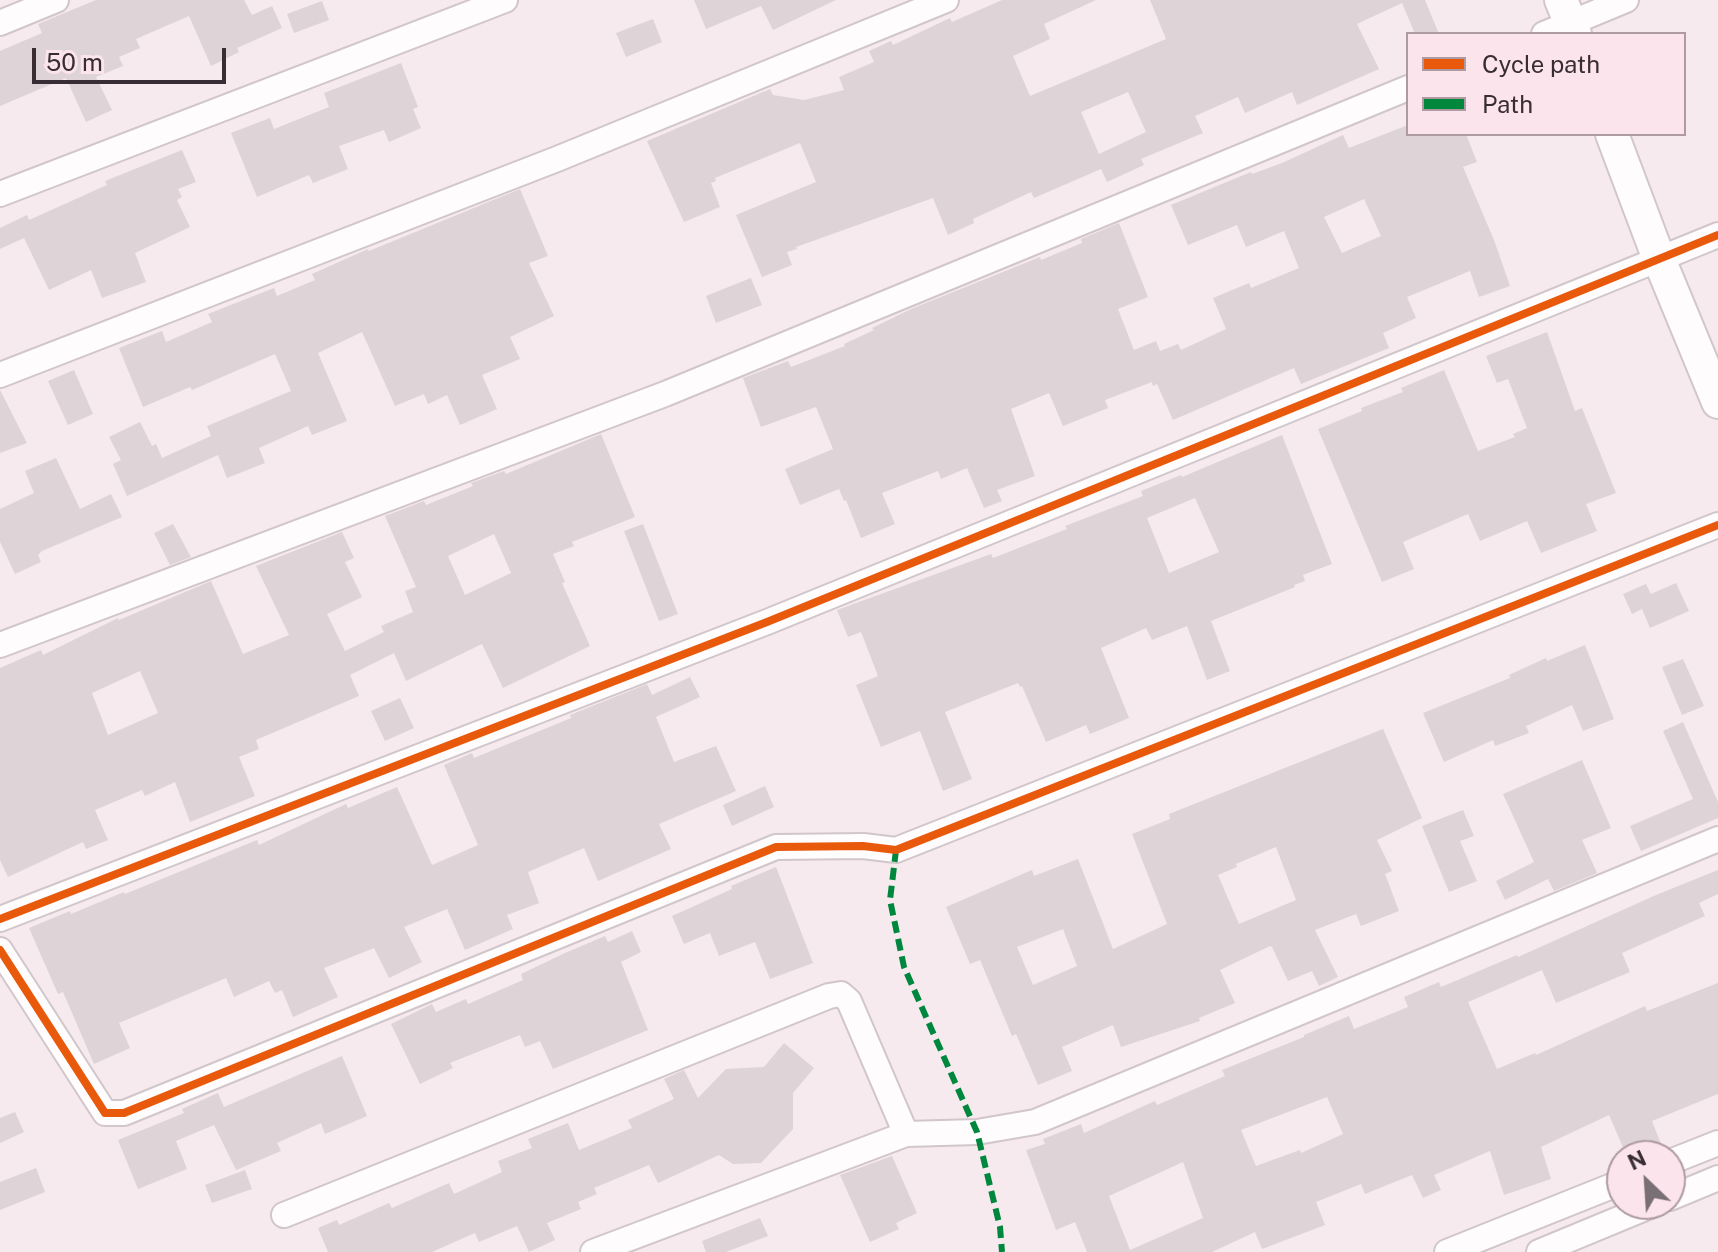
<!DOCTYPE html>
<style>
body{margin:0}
#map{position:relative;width:1718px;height:1252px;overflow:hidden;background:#f6eaee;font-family:"Public Sans",sans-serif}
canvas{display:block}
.legend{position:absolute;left:1406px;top:32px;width:280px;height:104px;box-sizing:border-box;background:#fce4ed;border:2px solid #ae9ba2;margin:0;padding:10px 14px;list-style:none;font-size:24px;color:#382d32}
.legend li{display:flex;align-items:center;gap:16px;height:40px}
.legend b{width:40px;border:2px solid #ae9ba2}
.north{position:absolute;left:1606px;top:1140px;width:80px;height:80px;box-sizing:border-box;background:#fce4ed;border:2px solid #ae9ba2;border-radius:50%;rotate:335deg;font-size:22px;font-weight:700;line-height:32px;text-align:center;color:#382d32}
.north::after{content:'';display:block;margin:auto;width:28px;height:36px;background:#7a6f74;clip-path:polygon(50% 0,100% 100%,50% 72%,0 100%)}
.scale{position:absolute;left:32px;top:48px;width:194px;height:36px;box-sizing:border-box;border:4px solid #382d32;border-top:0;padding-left:10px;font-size:24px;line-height:28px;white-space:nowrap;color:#382d32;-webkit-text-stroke:6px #fce4ed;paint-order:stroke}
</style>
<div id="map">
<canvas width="1718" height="1252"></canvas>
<ul class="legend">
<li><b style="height:10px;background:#e8590c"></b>Cycle path</li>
<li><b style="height:10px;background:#00873e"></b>Path</li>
</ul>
<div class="north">N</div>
<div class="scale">50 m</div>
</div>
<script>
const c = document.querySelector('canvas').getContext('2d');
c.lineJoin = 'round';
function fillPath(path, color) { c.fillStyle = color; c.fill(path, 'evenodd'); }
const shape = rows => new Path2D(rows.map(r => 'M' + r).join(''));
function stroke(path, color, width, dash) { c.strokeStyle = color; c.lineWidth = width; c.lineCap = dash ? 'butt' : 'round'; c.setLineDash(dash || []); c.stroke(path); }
fillPath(shape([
 [96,0,244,0,252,15,272,6,282,28,237,48,239,52,211,66,189,16,136,39,140,48,119,57,123,66,96,77,112,110,86,122,66,78,0,106,0,51,42,33,38,24],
 [694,0,836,0,773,30,761,6,706,29],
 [1002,0,1096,0,1044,24,1050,39,1013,56,1030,96,1166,39,1150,0,1425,0,1439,34,1415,34,1402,3,1357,24,1379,69,1297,105,1292,92,1245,113,1238,97,1195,116,1203,133,1141,159,1144,165,1107,182,1101,169,1034,198,1031,192,973,219,974,223,948,235,933,198,796,247,797,249,787,252,792,265,762,277,736,215,816,182,800,143,715,178,716,181,711,183,720,207,684,222,647,141,770,89,773,95,804,100,844,90,839,77,874,62,869,51,891,41,893,45,950,18,952,22],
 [1128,92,1146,132,1099,154,1081,112],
 [322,1,329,20,294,33,287,14],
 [653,19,662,42,626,57,616,33],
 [401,63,418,107,413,109,421,128,389,142,384,130,339,146,348,169,313,183,309,175,257,197,231,133,270,118,274,129,329,107,324,93],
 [1408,125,1408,134,1466,134,1477,162,1463,167,1494,240,1510,286,1479,297,1470,271,1407,297,1416,318,1383,333,1389,348,1301,384,1294,368,1173,420,1157,384,1153,386,1152,382,1105,400,1108,408,1063,426,1049,393,1011,409,1035,476,997,490,1002,501,984,508,967,468,941,479,938,471,882,493,895,524,861,538,846,500,844,501,839,489,800,505,785,469,833,449,816,407,761,427,743,378,788,361,791,367,845,346,844,344,874,330,872,328,911,309,1040,257,1041,260,1082,243,1081,239,1119,223,1148,297,1118,309,1134,350,1156,341,1160,351,1178,344,1181,350,1226,329,1213,298,1249,283,1251,288,1299,268,1284,231,1246,247,1237,225,1188,245,1171,205,1251,172,1252,174,1282,163,1343,135,1349,148],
 [1364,199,1381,236,1342,253,1324,217],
 [182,150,196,182,178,189,182,197,177,200,190,227,135,253,146,282,102,298,91,270,49,290,24,238,0,249,0,228,27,215,29,220,107,185,105,181],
 [520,189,548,256,529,263,554,316,510,337,520,359,482,375,497,409,460,425,447,395,428,404,424,394,395,406,362,332,318,353,347,421,312,435,308,426,259,448,265,463,227,478,218,455,127,496,113,464,121,460,109,437,140,422,152,446,156,444,162,458,211,436,207,426,291,391,275,354,192,390,190,387,143,407,119,348,162,331,166,342,212,322,208,314,274,288,277,296,315,280,312,274,368,249,369,251],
 [751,278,762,305,716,323,706,296],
 [1547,332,1575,411,1582,408,1616,493,1586,504,1597,531,1541,553,1527,521,1480,541,1468,514,1403,542,1414,569,1382,582,1318,429,1362,411,1361,408,1403,392,1401,388,1444,370,1478,451,1515,437,1513,434,1527,428,1508,379,1497,383,1486,356],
 [74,370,93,414,68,425,48,381],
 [0,390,27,443,0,453],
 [601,434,635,517,572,542,574,546,553,554,565,582,562,583,590,646,503,688,482,644,406,681,394,653,350,675,359,696,256,740,259,749,239,757,255,796,190,822,175,782,145,796,142,790,95,810,108,840,86,849,83,842,8,877,0,860,0,668,41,650,43,655,118,618,119,620,211,581,243,654,289,635,256,566,342,532,354,558,345,562,362,597,327,614,345,651,384,632,381,626,413,612,405,591,416,587,385,516,424,501,426,505,473,486,471,483,479,480,504,471,506,474],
 [494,534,511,573,465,595,448,556],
 [140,671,158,713,108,735,92,693],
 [1282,435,1332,564,1303,575,1305,581,1294,585,1295,587,1211,621,1230,671,1207,680,1187,626,1152,640,1146,628,1101,648,1129,718,1090,734,1086,725,1046,742,1022,686,1020,687,1018,683,945,712,972,779,943,791,920,731,881,747,856,685,878,676,861,632,848,637,837,610,991,554,993,558,1067,529,1065,526,1143,496,1141,491,1181,475,1182,477],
 [1195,498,1219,552,1169,573,1147,518],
 [56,458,80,509,111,494,122,517,42,551,38,555,41,562,15,574,0,542,0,509,34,493,25,471],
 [173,524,191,557,170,565,154,533],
 [643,524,678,614,659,621,624,531],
 [1676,583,1689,611,1650,628,1642,609,1632,614,1623,594,1646,584,1651,594],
 [1585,645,1614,719,1583,731,1572,705,1526,726,1529,733,1495,746,1493,740,1444,762,1423,713,1510,678,1509,675,1546,658,1547,661],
 [1683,659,1704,706,1682,715,1662,667],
 [690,677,700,697,656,717,674,762,716,746,736,791,659,824,671,849,598,881,584,848,528,872,539,903,507,915,513,929,465,950,447,909,404,927,422,962,389,978,374,948,324,968,338,997,293,1017,282,990,275,993,269,981,234,997,226,978,119,1023,130,1048,94,1064,63,992,58,994,29,928,70,911,71,914,124,892,125,894,257,840,259,845,346,804,348,808,397,787,432,865,478,845,444,765,472,753,474,758,571,718,570,715,647,684,652,695],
 [400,698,414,728,385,741,371,711],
 [1683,722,1718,802,1718,818,1641,851,1630,826,1693,799,1663,731],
 [1383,729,1422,818,1377,840,1392,871,1385,874,1399,911,1361,926,1356,914,1315,930,1338,977,1319,986,1312,971,1288,981,1272,947,1270,946,1220,970,1235,1003,1199,1018,1200,1021,1121,1047,1113,1025,1062,1047,1072,1071,1038,1085,1016,1034,1012,1036,980,960,970,964,946,907,1032,870,1034,876,1078,859,1113,949,1167,924,1132,834,1170,819,1169,814],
 [1276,847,1296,900,1239,924,1218,875,1237,867,1236,864],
 [1063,929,1077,966,1033,985,1017,947],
 [1582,760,1611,828,1582,840,1597,873,1554,891,1548,879,1505,900,1496,881,1534,862,1503,794],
 [765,786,774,807,732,826,723,805],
 [1463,810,1474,836,1460,841,1477,881,1449,892,1422,826],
 [776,867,813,963,770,979,755,942,719,956,710,933,684,944,672,916,732,889,731,886],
 [1718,870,1718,894,1699,903,1705,916,1622,953,1630,972,1556,1003,1542,970,1468,1002,1497,1069,1535,1053,1536,1055,1645,1006,1647,1011,1718,983,1718,1094,1652,1121,1661,1144,1643,1152,1640,1146,1625,1152,1609,1115,1541,1147,1551,1179,1504,1195,1490,1151,1434,1175,1441,1190,1423,1198,1412,1175,1365,1194,1361,1184,1316,1202,1325,1225,1262,1249,1255,1232,1212,1252,1087,1252,1075,1222,1056,1230,1026,1150,1045,1144,1043,1139,1081,1124,1084,1133,1155,1101,1157,1105,1225,1076,1222,1070,1304,1037,1304,1035,1349,1016,1354,1029,1408,1007,1404,997,1439,982,1441,987,1517,955,1518,957,1656,895],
 [1327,1097,1343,1134,1301,1153,1300,1150,1256,1166,1241,1130],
 [1183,1162,1203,1218,1130,1250,1109,1196],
 [632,931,641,952,621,962,648,1030,553,1069,540,1041,525,1047,520,1035,450,1063,453,1068,420,1084,391,1024,432,1004,436,1012,466,999,468,1004,523,980,521,974,565,953,605,936,608,942],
 [784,1043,814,1068,793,1093,793,1129,761,1163,733,1164,719,1155,658,1183,649,1165,594,1188,597,1194,578,1202,581,1209,547,1223,555,1240,529,1252,517,1226,479,1242,475,1233,432,1252,328,1252,318,1228,337,1220,339,1225,389,1203,392,1208,449,1183,454,1194,502,1172,498,1161,532,1148,528,1139,568,1123,579,1150,632,1128,628,1120,674,1099,664,1079,684,1070,698,1098,726,1069,764,1067],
 [342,1056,367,1116,325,1134,321,1123,277,1143,281,1151,236,1170,214,1125,176,1141,187,1169,138,1189,118,1140,184,1113,182,1109,218,1093,224,1107],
 [15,1112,24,1132,0,1143,0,1118],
 [892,1156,917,1213,896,1223,899,1229,870,1242,840,1175],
 [36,1168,45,1192,0,1210,0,1182],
 [245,1170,252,1189,212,1203,205,1185],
 [760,1218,768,1236,726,1252,706,1252,702,1241]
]), '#ded3d7');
const minor = shape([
 [0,23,56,0],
 [1544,34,1626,0],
 [0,194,505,0],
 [0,375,557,159,946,0],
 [0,645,665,394,1408,88],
 [0,919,767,622,1718,235],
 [0,950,105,1113,124,1113,776,847,863,846,896,850,1718,525],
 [1670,1162,1718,1143],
 [1670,1198,1718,1178],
 [284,1215,829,996,841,994,849,1001,906,1134],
 [593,1252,906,1134,977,1132,1035,1122,1718,839],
 [1447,1252,1622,1182],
 [1539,1252,1655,1204]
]);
const tertiary = shape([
 [1561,0,1575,34],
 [1612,134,1659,259,1718,402]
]);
stroke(minor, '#d1c6ca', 28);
stroke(tertiary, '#d1c6ca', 36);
stroke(minor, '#fefcfc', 24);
stroke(tertiary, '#fefcfc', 32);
stroke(shape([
 [896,850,890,900,904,967,977,1132,1000,1227,1002,1252]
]), '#00873e', 6, [12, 6]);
stroke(shape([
 [0,919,767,622,1718,235],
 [0,950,105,1113,124,1113,776,847,863,846,896,850,1718,525]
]), '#e8590c', 8);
</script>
